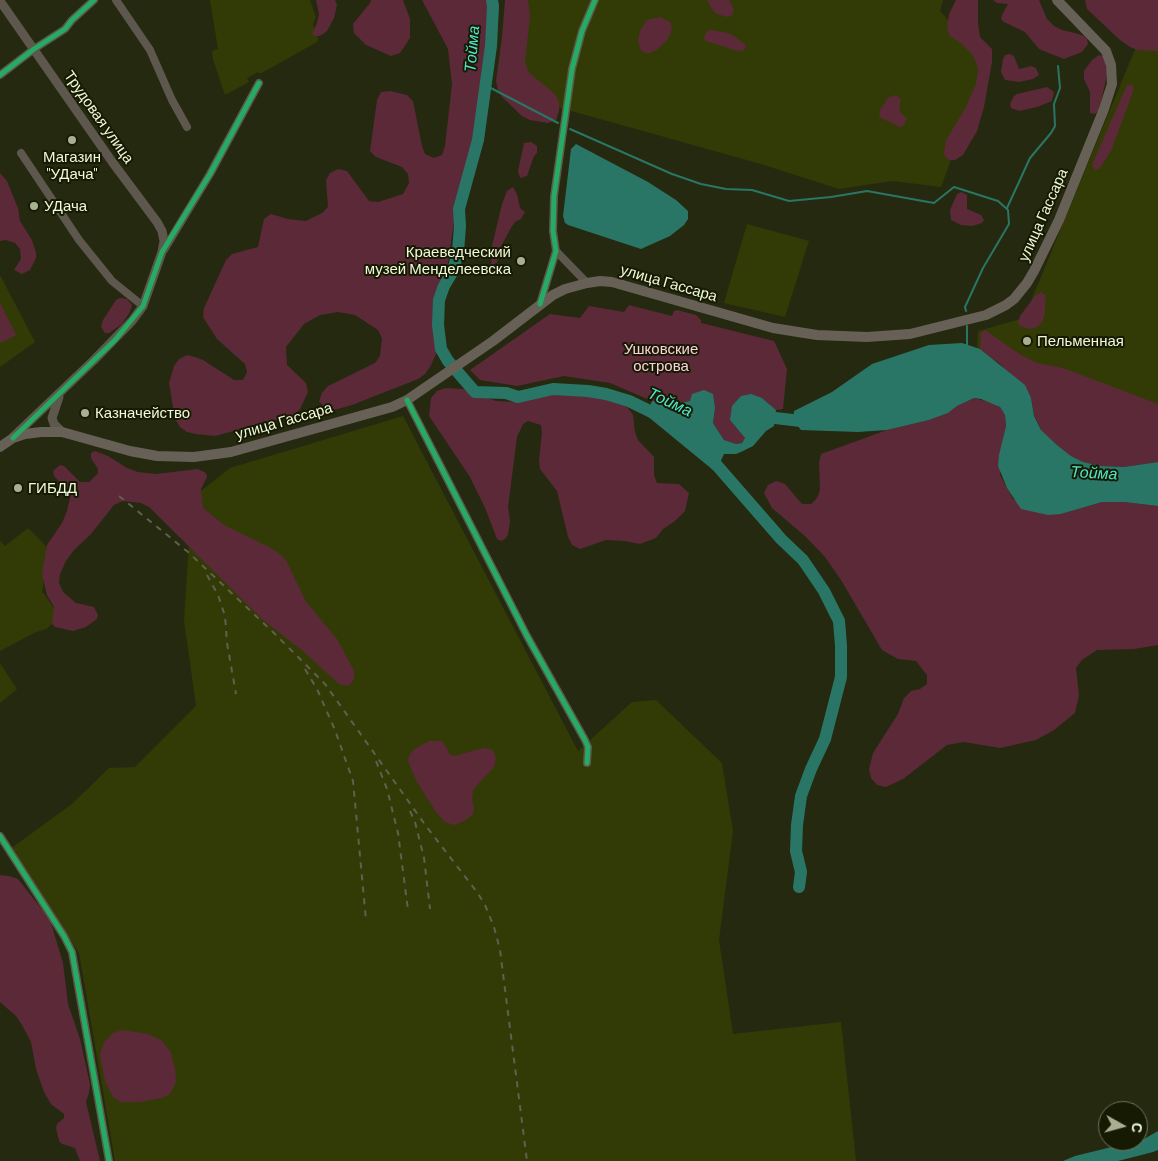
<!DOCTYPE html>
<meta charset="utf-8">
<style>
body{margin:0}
#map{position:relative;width:1158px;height:1161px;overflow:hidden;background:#25290f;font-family:Barlow,sans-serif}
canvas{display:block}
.north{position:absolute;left:1098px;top:1101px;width:50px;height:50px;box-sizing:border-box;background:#161a03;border:1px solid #6d7359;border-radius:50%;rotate:97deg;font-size:14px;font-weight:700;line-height:20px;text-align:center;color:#f0f9d9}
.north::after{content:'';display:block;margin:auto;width:18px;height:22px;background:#a9b092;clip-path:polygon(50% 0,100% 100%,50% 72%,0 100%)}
</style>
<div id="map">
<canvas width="1158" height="1161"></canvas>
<div class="north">С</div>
</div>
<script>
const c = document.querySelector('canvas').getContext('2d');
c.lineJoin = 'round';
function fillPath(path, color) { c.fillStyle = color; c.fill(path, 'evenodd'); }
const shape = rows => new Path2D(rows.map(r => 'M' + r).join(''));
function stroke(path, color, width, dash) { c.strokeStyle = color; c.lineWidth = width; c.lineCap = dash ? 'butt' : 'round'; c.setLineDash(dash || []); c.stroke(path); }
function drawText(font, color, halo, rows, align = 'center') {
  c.font = font + ' Barlow,sans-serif'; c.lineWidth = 4; c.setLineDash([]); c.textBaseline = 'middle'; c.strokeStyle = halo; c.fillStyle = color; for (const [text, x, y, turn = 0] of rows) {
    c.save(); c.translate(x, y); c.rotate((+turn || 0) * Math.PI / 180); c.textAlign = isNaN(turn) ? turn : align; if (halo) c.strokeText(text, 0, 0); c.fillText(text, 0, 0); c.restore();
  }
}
fillPath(shape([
 [210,0,310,0,316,17,313,24,318,39,317,42,260,74,258,72,247,78,249,82,225,95,213,59,212,51,218,49],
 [517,0,943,0,940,11,987,62,941,187,893,181,839,189,761,164,514,95],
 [1141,35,1158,43,1158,421,989,358,977,347,978,331,1024,318],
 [747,224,809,241,785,317,724,303],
 [0,275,35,342,0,367],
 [403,416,578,751,632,702,656,700,722,763,733,831,719,940,733,1034,841,1022,856,1161,115,1161,79,953,10,849,72,804,109,768,135,767,196,706,184,620,192,498,230,468],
 [28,528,50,550,42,591,60,617,46,629,34,633,0,651,0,541,5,546],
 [0,663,17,689,0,703]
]), '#323b06');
fillPath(shape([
 [316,0,335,0,337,5,334,18,327,31,320,36,315,36,312,34,317,23,319,14],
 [371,0,403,0,410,19,410,38,400,53,391,56,366,45,354,33,353,24,370,3],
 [422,0,488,0,488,1,481,123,472,159,459,187,447,270,436,295,434,314,438,350,430,367,425,374,418,379,352,405,334,410,325,408,319,401,322,393,328,386,375,363,380,356,382,338,378,330,355,315,338,312,320,315,304,324,286,347,287,365,306,383,308,392,300,409,294,415,215,436,196,434,187,432,180,427,175,419,169,383,174,366,179,359,187,355,195,357,203,360,234,380,243,380,247,372,245,364,217,339,203,317,204,308,226,260,232,254,258,247,264,219,271,214,288,219,306,221,322,213,328,207,326,180,330,173,338,169,347,171,369,201,378,202,403,194,409,183,408,174,402,167,376,157,370,151,377,100,381,92,390,91,407,95,413,101,422,146,425,154,434,158,442,155,445,146,452,84,448,49],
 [505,0,528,0,530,16,525,62,528,71,534,77,555,94,559,102,559,111,556,120,548,123,530,120,522,116,502,97,498,90,496,81,502,37],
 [707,0,729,0,734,10,731,16,727,17,717,14,714,12],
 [956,0,978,0,978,23,980,37,992,49,992,62,984,107,977,131,963,155,955,160,950,160,946,158,944,154,946,140,965,109,976,84,978,70,976,62,972,54,962,44,950,36,947,28,949,14],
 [993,0,1039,0,1047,19,1054,26,1062,30,1075,33,1084,36,1087,39,1088,44,1082,52,1064,59,1039,49,1025,32,1004,22,1001,19,1002,15,1008,4,997,3],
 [1085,0,1158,0,1158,51,1138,50,1130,47,1120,40,1087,9],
 [660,17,670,22,672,29,668,39,658,49,650,53,645,53,641,50,638,42,640,31,647,20],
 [710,30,728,33,734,36,746,45,744,50,737,51,706,41,704,38,707,31],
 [1010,54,1014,56,1019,69,1031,66,1036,68,1039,75,1033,79,1019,82,1005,80,1001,72,1003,59,1005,55],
 [1099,55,1103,56,1105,60,1107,75,1101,102,1098,111,1095,114,1090,113,1090,92,1084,79,1084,71,1092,60],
 [1127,85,1132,85,1134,89,1132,94,1112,149,1100,168,1096,170,1093,167,1093,162],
 [1047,87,1054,92,1052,101,1037,107,1019,111,1011,108,1010,104,1014,96,1017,94],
 [896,95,901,100,899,107,901,114,907,118,904,125,900,127,881,118,879,115,881,108,889,97],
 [531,142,537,146,537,153,534,156,527,176,520,178,518,171,524,143],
 [0,173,7,181,18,208,20,221,32,240,36,253,36,258,30,270,22,274,14,270,21,259,20,249,15,243,6,240,0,241],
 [513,187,517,194,520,208,525,212,521,219,515,222,511,228,500,248,497,262,491,267,492,246,502,204,507,191],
 [961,192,967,195,967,209,981,215,984,220,982,223,972,226,961,225,951,220,950,210,957,194],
 [1041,292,1046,296,1045,304,1045,314,1042,322,1037,327,1030,329,1020,326,1018,323,1020,316,1035,296],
 [120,298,127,299,132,305,130,312,122,324,109,333,105,333,101,327,103,320,116,300],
 [0,303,16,335,0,343],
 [629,305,672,316,674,311,677,310,696,315,701,320,701,323,774,341,787,369,783,409,776,410,762,398,730,420,745,438,742,443,736,444,724,440,713,423,715,408,690,401,680,403,652,401,610,383,564,376,517,386,480,380,470,370,550,314,580,318,589,306,624,312],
 [985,330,1021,355,1037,363,1063,368,1158,404,1158,462,1124,467,1101,466,1083,462,1071,456,1057,445,1041,430,1034,415,1031,398,1000,364,980,349,981,333],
 [445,388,463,389,496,401,517,402,555,394,607,397,620,402,627,407,633,415,635,432,638,440,654,457,654,475,657,483,679,484,689,493,685,511,675,521,663,529,656,538,640,544,624,541,606,540,580,549,572,545,568,537,557,491,540,469,539,460,542,433,541,425,528,421,523,424,517,437,508,507,510,521,508,535,505,539,501,541,497,539,486,510,470,477,429,416,431,398,437,391],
 [974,398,993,403,1000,407,1005,415,1006,426,1003,439,1000,475,1013,499,1061,514,1102,502,1124,502,1158,506,1158,645,1134,649,1097,650,1082,660,1076,668,1079,695,1075,713,1054,730,1036,740,1000,748,964,742,947,745,903,779,886,787,877,785,871,778,869,769,873,753,898,714,904,698,911,691,920,689,927,684,927,675,916,661,898,659,882,650,841,580,825,557,806,537,772,508,764,493,768,485,776,481,785,484,802,504,811,504,817,498,820,490,819,463,821,454,887,430,929,420,948,413,957,406],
 [95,451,108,456,127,468,138,472,156,474,198,469,206,473,207,477,201,489,203,508,224,525,269,547,280,554,286,560,306,602,337,639,354,671,354,678,352,682,348,686,339,684,303,651,262,619,149,507,141,503,123,501,114,505,91,534,74,550,66,561,60,574,59,583,63,592,76,603,94,607,98,615,97,619,86,627,73,631,55,627,52,624,54,607,47,595,42,574,47,545,62,523,67,511,70,498,66,489,54,476,53,471,60,465,64,466,80,482,89,482,98,473,98,469,91,458,91,453],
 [430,741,440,741,444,743,450,755,454,756,484,748,493,750,496,758,494,767,478,784,473,791,472,800,474,809,473,814,466,820,454,825,445,822,436,812,417,782,408,761,409,756,414,749],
 [0,875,9,876,18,879,44,912,51,923,63,963,68,1004,80,1039,90,1084,89,1093,86,1102,100,1161,80,1161,75,1148,62,1144,59,1141,56,1128,57,1124,64,1118,64,1114,51,1104,44,1092,36,1069,31,1042,22,1025,16,1016,0,1002],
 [122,1030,148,1034,161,1040,170,1051,175,1068,176,1082,170,1094,162,1098,139,1102,121,1102,113,1097,105,1081,100,1055,104,1042,113,1033]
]), '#5c2939');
fillPath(shape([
 [576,144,648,182,676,200,688,211,688,219,684,225,670,236,641,249,568,225,565,223,563,216,571,149],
 [962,343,980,349,1025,385,1031,398,1034,416,1041,430,1057,445,1071,456,1083,462,1101,466,1124,467,1158,462,1158,506,1124,502,1102,502,1061,514,1048,515,1021,509,1007,488,998,466,999,455,1006,426,1005,415,1000,407,981,399,974,398,957,406,948,413,929,420,887,430,858,432,801,430,793,420,794,411,832,392,872,364,929,345],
 [704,390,713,394,715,408,713,423,724,440,736,444,742,443,745,438,730,420,732,406,741,396,751,394,762,398,776,410,774,426,766,431,753,446,743,451,736,454,724,454,718,467,713,470,646,415,652,401,680,403,690,401,692,394],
 [1158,1131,1158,1150,1153,1152,1118,1161,1063,1161,1075,1156,1144,1139]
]), '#2a7666');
stroke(shape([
 [485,85,558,123],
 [570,129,672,174,701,184,726,189,752,190,789,201,831,197,867,191,934,203,954,187,998,201,1008,210,1009,224,983,268,965,307,966,311],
 [1007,208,1030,158,1051,133,1055,126,1054,104,1060,88,1058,66],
 [967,347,967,326]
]), '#2a7666', 2);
stroke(shape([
 [492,0,493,6,491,46,478,140,459,209,460,226,458,252,453,271,444,286,439,300,438,325,441,349,448,361,475,392,506,393,518,397,553,389,588,391,606,394,629,401,662,417],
 [761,425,767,417,809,422],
 [707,454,781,539,803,560,824,591,839,621,841,646,841,677,825,739,811,769,801,796,797,825,796,851,801,872,799,887]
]), '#2a7666', 12);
stroke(shape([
 [116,0,150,50,172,100,187,127],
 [0,75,34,49,65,29,72,20,94,0],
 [21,153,79,240,112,281,143,306],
 [164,250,210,174,259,83],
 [556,251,587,283],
 [540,304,556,251,553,231,554,196,572,69,582,31,595,0],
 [407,400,527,636,585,740,588,747,587,763],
 [0,836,64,936,72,952,109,1161]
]), '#5d574e', 8);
stroke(shape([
 [0,1,113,163,157,222,162,231,164,241,162,252,143,306,132,321,94,360,13,437],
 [59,397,52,418,54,424,62,432]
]), '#5d574e', 9);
stroke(shape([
 [0,447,13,438,25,434,41,432,62,432,130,451,157,456,194,457,231,452,392,407,407,400,493,341,553,295,565,289,587,283,600,281,612,282,773,328,817,335,867,337,910,334,986,315,1006,305,1014,299,1027,283,1034,271,1059,220,1104,109,1112,84,1111,65,1106,51,1057,0]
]), '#676056', 10);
stroke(shape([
 [119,496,188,552,275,634,325,684,426,826,477,892,485,905,494,927,500,950,527,1161],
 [207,575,218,595,225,616,227,643,236,694],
 [305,669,317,689,335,730,353,781,366,920],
 [376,761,387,789,398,833,408,910],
 [410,811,415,822,424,858,430,909]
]), '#605f50', 2, [6, 6]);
stroke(shape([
 [0,75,34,49,65,29,72,20,94,0],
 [540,304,556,251,553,231,554,196,572,69,582,31,595,0],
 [407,400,527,636,585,740,588,747,587,763],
 [13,438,115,340,143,306,162,252,210,174,259,83],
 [0,836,64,936,72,952,109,1161]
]), '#26ab63', 5);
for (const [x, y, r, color] of [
 [72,140,5,"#a9b092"],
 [34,206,5,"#a9b092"],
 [521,261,5,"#a9b092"],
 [1027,341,5,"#a9b092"],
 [85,413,5,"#a9b092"],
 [18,488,5,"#a9b092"]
]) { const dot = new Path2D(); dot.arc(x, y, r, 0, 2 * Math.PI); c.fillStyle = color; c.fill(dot); stroke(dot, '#161a03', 2); }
drawText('15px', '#f0f9d9', '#161a03', [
 ["Трудовая улица",99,117,55],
 ["улица Гассара",1043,215,-66],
 ["улица Гассара",669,283,16],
 ["улица Гассара",284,421,-16]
]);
drawText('15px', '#f0f9d9', '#161a03', [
 ["Магазин",72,157,"center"],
 ["\"УДача\"",72,174,"center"],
 ["УДача",44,206],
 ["Краеведческий",511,252,"right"],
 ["музей Менделеевска",511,269,"right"],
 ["Пельменная",1037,341],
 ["Казначейство",95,413],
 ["ГИБДД",28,488]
], 'left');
drawText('15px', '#fdd0dd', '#161a03', [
 ["Ушковские",661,349],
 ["острова",661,366]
]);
drawText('italic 16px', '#4de6cc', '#161a03', [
 ["Тойма",472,49,-85],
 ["Тойма",670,402,25],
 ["Тойма",1094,473,3]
]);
</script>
